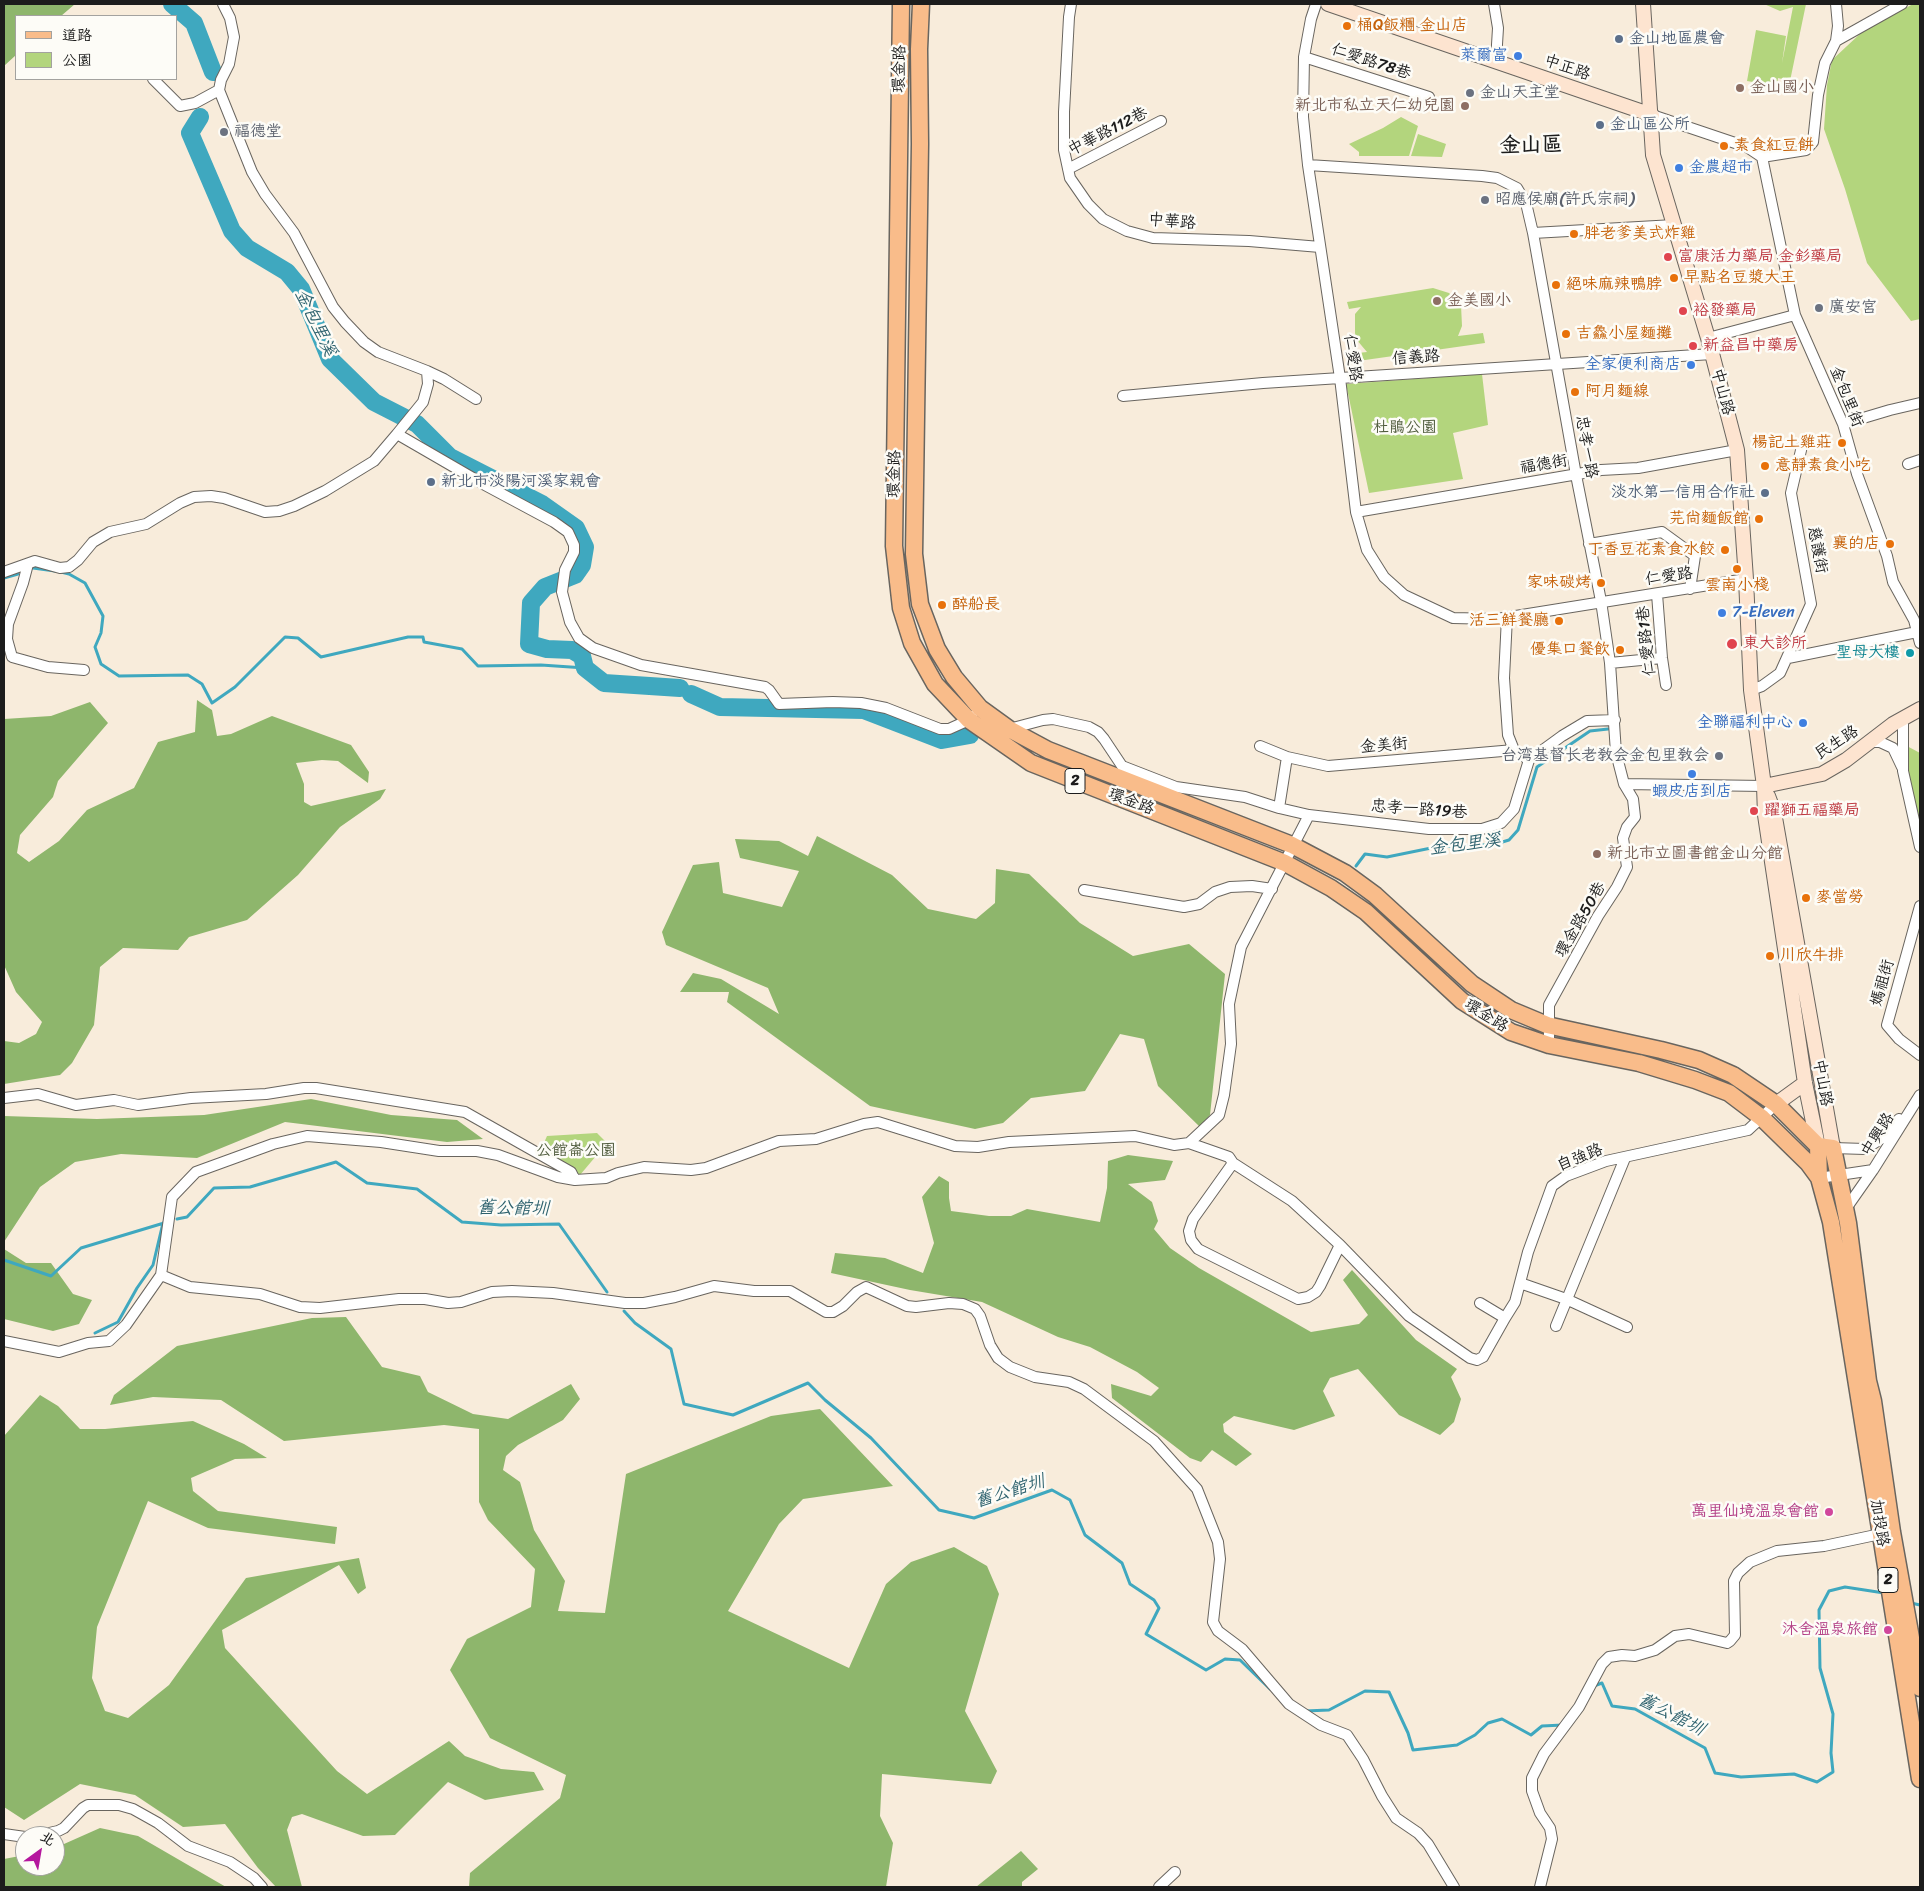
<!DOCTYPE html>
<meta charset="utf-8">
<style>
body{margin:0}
#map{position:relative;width:1924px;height:1891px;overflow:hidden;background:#f8ecdb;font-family:Sriracha,"LXGW WenKai TC",sans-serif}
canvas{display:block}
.frame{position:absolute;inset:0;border:5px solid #1c1c1c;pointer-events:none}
.legend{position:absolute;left:15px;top:15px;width:162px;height:65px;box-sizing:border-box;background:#fdfcf7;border:1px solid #a3a29f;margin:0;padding:6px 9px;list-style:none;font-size:15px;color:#1c1c1c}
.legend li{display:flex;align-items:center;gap:10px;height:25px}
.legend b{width:25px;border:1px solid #a3a29f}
.north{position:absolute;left:15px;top:1826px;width:50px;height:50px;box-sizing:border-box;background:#fdfcf7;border:1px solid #a3a29f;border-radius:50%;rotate:32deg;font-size:14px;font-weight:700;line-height:20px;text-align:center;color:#1c1c1c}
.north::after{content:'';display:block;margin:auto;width:18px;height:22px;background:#b5179e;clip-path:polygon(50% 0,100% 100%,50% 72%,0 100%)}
</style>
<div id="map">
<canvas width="1924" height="1891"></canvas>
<div class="frame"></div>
<ul class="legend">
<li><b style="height:6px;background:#f9bc8a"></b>道路</li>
<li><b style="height:14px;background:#b3d57d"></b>公園</li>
</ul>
<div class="north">北</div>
</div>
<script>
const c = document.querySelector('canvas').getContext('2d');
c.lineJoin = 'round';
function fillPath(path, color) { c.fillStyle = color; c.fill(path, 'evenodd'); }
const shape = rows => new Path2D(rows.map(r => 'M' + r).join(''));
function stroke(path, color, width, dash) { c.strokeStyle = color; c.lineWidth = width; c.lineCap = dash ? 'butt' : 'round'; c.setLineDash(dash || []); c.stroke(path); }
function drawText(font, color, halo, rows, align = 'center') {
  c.font = font + ' Sriracha,"LXGW WenKai TC",sans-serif'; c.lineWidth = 5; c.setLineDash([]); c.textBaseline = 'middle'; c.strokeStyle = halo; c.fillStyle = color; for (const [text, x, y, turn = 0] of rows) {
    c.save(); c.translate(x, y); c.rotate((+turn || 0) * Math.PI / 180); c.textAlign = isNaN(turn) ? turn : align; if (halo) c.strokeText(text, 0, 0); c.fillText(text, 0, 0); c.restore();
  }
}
fillPath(shape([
 [1764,4,1806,4,1790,81,1778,78,1777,86,1747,81,1756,30,1786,36,1782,63,1793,7,1780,11],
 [1913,4,1920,4,1920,319,1911,321,1867,263,1845,189,1824,129,1827,85,1832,60,1862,32],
 [1401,117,1418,126,1409,156,1359,156,1359,152,1349,144,1383,128],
 [1418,134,1446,144,1442,157,1411,156],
 [1433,288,1449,293,1461,305,1462,326,1458,336,1483,333,1485,343,1358,361,1358,353,1367,352,1356,339,1355,333,1355,314,1361,307,1349,309,1347,302],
 [1482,374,1488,425,1453,433,1463,479,1369,493,1346,384],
 [1905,745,1920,753,1920,825,1905,760],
 [597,1133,607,1143,580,1175,540,1152,547,1136]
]), '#b3d57d');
fillPath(shape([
 [4,4,75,4,61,16,16,16,16,55,4,66],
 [197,700,212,710,217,736,231,734,272,716,351,745,369,772,368,783,338,761,322,760,296,763,304,784,304,802,311,806,386,789,380,799,340,827,298,875,247,920,189,937,178,950,123,948,100,967,94,1025,72,1063,60,1075,4,1084,4,1041,19,1043,36,1034,42,1022,16,992,4,965,4,719,51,716,90,702,108,723,58,781,53,797,20,835,17,853,29,862,59,841,87,810,134,788,158,742,195,732],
 [817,836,892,875,928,909,976,919,995,903,996,869,1029,874,1080,923,1133,956,1189,944,1225,974,1210,1115,1200,1127,1158,1086,1144,1039,1120,1034,1085,1091,1031,1098,1003,1123,975,1129,870,1106,727,1002,729,992,680,992,693,973,721,979,779,1014,768,988,666,945,662,932,693,865,719,862,723,893,782,907,799,871,740,858,735,839,779,841,808,856],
 [311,1099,391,1115,457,1120,483,1139,447,1142,285,1122,197,1158,121,1154,75,1162,40,1187,4,1242,4,1116,97,1119,204,1115],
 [1128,1155,1173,1161,1165,1180,1128,1184,1152,1202,1158,1221,1154,1229,1170,1248,1199,1268,1311,1332,1359,1324,1368,1315,1343,1280,1352,1270,1416,1340,1457,1369,1451,1377,1461,1399,1454,1422,1440,1435,1399,1415,1358,1369,1330,1378,1323,1391,1335,1416,1294,1430,1234,1416,1223,1424,1224,1432,1252,1454,1236,1466,1212,1450,1201,1462,1190,1458,1112,1398,1111,1384,1151,1396,1159,1388,1137,1372,1090,1347,1058,1337,982,1302,910,1290,831,1273,835,1253,885,1258,923,1273,934,1243,922,1197,939,1176,949,1182,949,1198,951,1211,989,1216,1011,1216,1027,1209,1100,1222,1107,1188,1108,1161],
 [4,1249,26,1263,51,1263,73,1294,92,1300,79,1324,53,1331,4,1319],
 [346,1317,382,1367,420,1376,428,1392,473,1414,508,1419,571,1384,580,1399,563,1420,518,1445,506,1456,503,1470,520,1482,534,1530,565,1581,558,1611,605,1613,626,1474,771,1416,820,1409,893,1486,803,1499,779,1524,728,1611,849,1668,886,1584,911,1562,954,1547,987,1566,999,1594,965,1711,997,1771,991,1784,882,1774,880,1816,893,1843,886,1887,469,1887,470,1873,560,1798,566,1775,490,1738,450,1670,467,1639,531,1607,535,1569,488,1520,479,1502,479,1429,444,1425,284,1441,221,1400,153,1397,110,1405,114,1395,177,1346,312,1318],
 [40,1395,58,1406,80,1429,105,1429,193,1421,244,1444,267,1458,235,1459,191,1478,193,1491,218,1511,337,1527,335,1544,208,1528,148,1501,97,1627,92,1678,105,1711,128,1718,169,1685,246,1578,359,1558,366,1588,358,1594,339,1565,222,1630,225,1648,337,1771,367,1794,449,1741,465,1756,501,1769,534,1772,544,1790,485,1800,448,1782,395,1835,363,1836,302,1814,292,1817,287,1830,302,1887,276,1887,258,1868,225,1824,183,1827,135,1795,80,1784,24,1820,4,1807,4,1436],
 [100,1828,138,1836,226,1887,4,1887,4,1859,25,1855,25,1866,55,1866,55,1848],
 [1021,1851,1038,1869,1022,1882,1022,1887,976,1887]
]), '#8eb66c');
stroke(shape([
 [33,568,55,571],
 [61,572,69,574,85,583,103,616,101,633,95,647,101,664,119,676,188,675,202,684,212,703,235,687,285,637,298,638,321,657,408,637,423,637,424,642,462,649,478,666,541,665,585,668],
 [4,578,18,574],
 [1356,866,1365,854,1387,857,1441,846,1475,846,1499,843,1509,840,1518,830,1537,767,1590,731,1608,729],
 [177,1219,187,1217,214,1188,250,1187,336,1162,367,1183,417,1189,462,1222,501,1225,559,1224,607,1292],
 [4,1260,51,1276,81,1248,164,1223],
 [624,1311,635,1323,671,1349,684,1404,733,1415,808,1383,825,1400,871,1438,939,1510,974,1518,1052,1490,1070,1500,1085,1535,1122,1563,1130,1584,1154,1600,1159,1608,1146,1634,1206,1670,1225,1659,1240,1660,1270,1689],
 [95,1333,118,1322,137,1288,153,1265,163,1223],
 [1911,1603,1920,1605],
 [1594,1686,1602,1683,1612,1706,1635,1709,1705,1748,1715,1773,1741,1777,1794,1774,1817,1782,1833,1772,1831,1753,1833,1714,1820,1668,1819,1610,1829,1591,1845,1587,1884,1593],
 [1305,1711,1329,1710,1365,1691,1389,1692,1408,1733,1413,1750,1457,1745,1475,1735,1488,1723,1502,1719,1531,1735,1542,1726,1563,1725]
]), '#3fa8bf', 3);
stroke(shape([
 [172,4,194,23,213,72],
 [200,117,190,133,232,231,247,248,287,272,301,289,330,359,374,402,417,424,450,457,542,504,576,528,585,547,582,565,575,575,545,587,531,603,529,644,547,649,572,650,582,656,585,668,604,683,680,688],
 [691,694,720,707,864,710,942,740,970,735]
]), '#3fa8bf', 18);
const street = shape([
 [223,4,230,18,234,37,229,64,221,80,219,90,252,172,265,194,294,233,333,307,345,322,364,342,378,352,427,371,428,384,423,402,397,434,485,485,554,522,568,532,574,545,574,552,565,570,562,592,570,622,579,638,593,648,641,665,765,687,769,690,779,704,833,702,861,703,886,708,940,729,949,729,969,720,972,716],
 [1071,4,1069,17,1064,112,1064,150,1070,178,1088,204,1103,219,1127,231,1153,238,1249,241,1320,247],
 [1316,4,1311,19,1304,57,1303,117,1308,165,1340,378,1356,512,1367,550,1384,577,1404,595,1453,618,1497,619,1746,579],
 [1494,4,1498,28,1496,61],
 [1836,41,1902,4],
 [1304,57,1429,97],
 [153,79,180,106,195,103,219,90],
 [1652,115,1747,147,1762,157,1806,150,1813,142,1818,95,1825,63,1836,41,1838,26,1836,4],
 [1762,157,1795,315,1843,424,1857,474,1887,556,1893,582,1914,620,1920,643],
 [1308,165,1482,176,1497,178,1517,188,1526,203,1533,233,1576,475,1601,601,1610,663,1616,753,1624,784,1764,786],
 [1068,169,1161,121],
 [1533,233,1674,225],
 [1708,338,1795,315],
 [427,371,444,379,476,399],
 [1123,396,1263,383,1712,354],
 [1843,424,1890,410,1920,403],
 [1908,464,1920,460],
 [1356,512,1601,470,1638,468,1737,450],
 [1589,544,1662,532,1695,556,1690,589],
 [28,564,23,583,8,624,7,639,12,657,48,667,84,670],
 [4,572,35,561,60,568,69,567,78,560,93,542,110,532,146,524,180,503,194,497,211,496,224,498,265,512,279,511,294,506,325,491,374,461,397,434],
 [1657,594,1662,658,1666,685],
 [1507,617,1504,678,1508,735,1514,750,1529,760],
 [1788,658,1917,632],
 [1610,663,1662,658],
 [1751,690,1762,686,1780,673,1811,604,1791,493,1802,446],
 [1903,718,1903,771,1920,847],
 [1009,729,1043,720,1053,719,1089,727,1098,732,1104,739,1122,766,1176,787,1245,797,1279,808,1309,815],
 [1871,742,1880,742,1893,748,1902,767],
 [1260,746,1287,757,1328,766,1514,750],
 [1279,808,1287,757],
 [1084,890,1184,907,1199,904,1215,892,1230,887,1252,886,1272,889],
 [1920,906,1887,1025,1899,1039,1920,1055],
 [1549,1045,1549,1005,1598,916,1617,887,1627,867,1623,838,1627,827,1635,817,1633,799,1624,784],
 [4,1098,38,1094,76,1105,114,1100,138,1105,191,1098,266,1094,304,1088,316,1088,465,1112,571,1172,575,1180],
 [1189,1143,1229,1157,1233,1163,1193,1219,1189,1231,1191,1240,1198,1249,1298,1299,1308,1297,1316,1292,1320,1286,1340,1245,1292,1201,1233,1163],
 [1833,1148,1865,1149,1884,1137,1899,1119],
 [1819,1178,1873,1170,1920,1095],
 [1845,1210,1873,1170],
 [1340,1245,1409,1316,1470,1358,1477,1360,1483,1357,1505,1318],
 [161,1275,190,1287,260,1294,300,1307,320,1308,399,1299,425,1299,448,1303,461,1302,492,1292,512,1291,553,1293,625,1303,644,1303,675,1297,714,1286,754,1291,790,1291,826,1312,833,1312,843,1306,857,1292,866,1287,907,1306,916,1307,949,1303,963,1304,975,1309,980,1316,990,1345,998,1358,1010,1367,1035,1377,1069,1382,1084,1389,1154,1441,1197,1489,1218,1542,1220,1559,1213,1622,1218,1631,1242,1649,1289,1704,1321,1725,1347,1735,1363,1759,1382,1796,1396,1818,1418,1833,1428,1844,1454,1887],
 [1520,1283,1566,1299,1627,1327],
 [1480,1303,1505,1318,1515,1302,1528,1252,1552,1186,1566,1176,1606,1161,1748,1130,1776,1104],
 [1556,1326,1625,1158],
 [4,1341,59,1352,88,1343,109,1341,126,1325,161,1275,172,1197,196,1172,273,1144,307,1136,381,1142,439,1151,477,1151,498,1155,558,1177,575,1180,606,1178,618,1173,644,1167,691,1170,706,1168,779,1141,816,1139,864,1124,878,1122,955,1146,978,1147,1009,1142,1135,1136,1174,1145,1189,1143,1219,1115,1224,1095,1231,1044,1229,1004,1241,947,1309,815,1429,829,1482,829,1501,823,1514,809,1529,760,1562,736,1587,721,1615,720],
 [4,1834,25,1837],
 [36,1836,58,1831,64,1828,83,1808,88,1805,119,1805,133,1809,158,1823,188,1846,230,1862,254,1878,262,1887],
 [1159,1887,1175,1872],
 [1540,1887,1552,1839,1550,1828,1540,1813,1532,1791,1532,1778,1544,1754,1579,1707,1602,1664,1609,1657,1622,1655,1635,1656,1655,1650,1675,1636,1689,1634,1727,1643,1730,1641,1735,1635,1734,1581,1738,1573,1750,1562,1777,1551,1824,1546,1885,1533]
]);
const secondary = shape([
 [1328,4,1652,115],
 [1643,4,1653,155,1708,338,1737,450,1746,579,1751,690,1764,786,1765,815,1805,1083,1818,1146],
 [1764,786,1822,774,1846,760,1893,724,1920,709],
 [1768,796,1774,812,1833,1148],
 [1776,1104,1805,1083]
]);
const primary = shape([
 [901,4,894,546,901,608,912,643,935,684,969,720,1031,763,1285,863,1331,888,1366,912,1462,1001,1511,1032,1549,1045,1639,1063,1695,1080,1729,1093,1762,1118,1808,1163,1819,1178],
 [921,4,919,49,920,144,914,554,920,604,937,649,954,677,980,708,1009,729,1048,750,1292,845,1345,873,1375,895,1472,984,1511,1010,1547,1025,1661,1050,1699,1060,1733,1075,1776,1104,1818,1146,1833,1148,1848,1223,1868,1381,1873,1401,1892,1532,1920,1688],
 [1818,1146,1819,1178,1831,1222,1920,1779]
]);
stroke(street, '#69655f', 12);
stroke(secondary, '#69655f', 16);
stroke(primary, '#69655f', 19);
stroke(street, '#fff', 10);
stroke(secondary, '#fde4d0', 14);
stroke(primary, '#f9bc8a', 16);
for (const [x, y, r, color] of [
 [1347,26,5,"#e8710a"],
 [1619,39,5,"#5c6f8a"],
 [1518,56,5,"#3f7fe0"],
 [1740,88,5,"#8d6e63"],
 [1470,93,5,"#6b7280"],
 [1465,106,5,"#8d6e63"],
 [1600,125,5,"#5c6f8a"],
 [224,132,5,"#6b7280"],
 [1724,146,5,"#e8710a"],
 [1679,168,5,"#3f7fe0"],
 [1485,200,5,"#6b7280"],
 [1574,234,5,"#e8710a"],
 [1668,257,5,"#e0444e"],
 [1674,278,5,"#e8710a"],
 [1556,285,5,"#e8710a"],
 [1437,301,5,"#8d6e63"],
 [1819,308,5,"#6b7280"],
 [1683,311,5,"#e0444e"],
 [1566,334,5,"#e8710a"],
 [1693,346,5,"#e0444e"],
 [1691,365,5,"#3f7fe0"],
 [1575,392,5,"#e8710a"],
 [1842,443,5,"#e8710a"],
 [1765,466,5,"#e8710a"],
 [431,482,5,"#5c6f8a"],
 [1765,493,5,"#5c6f8a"],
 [1759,519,5,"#e8710a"],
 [1890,544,5,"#e8710a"],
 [1725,550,5,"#e8710a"],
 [1737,569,5,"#e8710a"],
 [1601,583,5,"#e8710a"],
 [942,605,5,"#e8710a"],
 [1722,613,5,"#3f7fe0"],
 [1559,621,5,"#e8710a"],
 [1732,644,6,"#e0444e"],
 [1620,650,5,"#e8710a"],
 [1910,653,5,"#0f9aa8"],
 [1803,723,5,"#3f7fe0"],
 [1719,756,5,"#6b7280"],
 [1692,774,5,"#3f7fe0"],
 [1754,811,5,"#e0444e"],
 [1597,854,5,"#8d6e63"],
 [1806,898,5,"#e8710a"],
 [1770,956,5,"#e8710a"],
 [1829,1512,5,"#d1479c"],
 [1888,1630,5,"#d1479c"]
]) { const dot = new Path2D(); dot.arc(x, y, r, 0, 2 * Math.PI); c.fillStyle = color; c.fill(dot); stroke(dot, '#fdfcf7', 2); }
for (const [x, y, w] of [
 [1075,781,20],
 [1888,1580,20]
]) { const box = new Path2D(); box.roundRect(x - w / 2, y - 12.5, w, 25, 4); c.fillStyle = '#fdfcf7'; c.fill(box); stroke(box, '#1c1c1c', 1); }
drawText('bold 15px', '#1c1c1c', null, [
 ["2",1075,781],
 ["2",1888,1580]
]);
drawText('16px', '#c56008', '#fdfcf7', [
 ["桶Q飯糰 金山店",1357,26],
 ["素食紅豆餅",1734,146],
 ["胖老爹美式炸雞",1584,234],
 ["早點名豆漿大王",1684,278],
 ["絕味麻辣鴨脖",1566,285],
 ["吉鱻小屋麵攤",1576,334],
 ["阿月麵線",1585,392],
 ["楊記土雞莊",1832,443,"right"],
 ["意靜素食小吃",1775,466],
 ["芫尚麵飯館",1749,519,"right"],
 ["襄的店",1880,544,"right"],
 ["丁香豆花素食水餃",1715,550,"right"],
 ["家味碳烤",1591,583,"right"],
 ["雲南小棧",1737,586,"center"],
 ["醉船長",952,605],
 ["活三鮮餐廳",1549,621,"right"],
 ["優集口餐飲",1610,650,"right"],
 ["麥當勞",1816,898],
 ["川欣牛排",1780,956]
], 'left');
drawText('16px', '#4e5e75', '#fdfcf7', [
 ["金山地區農會",1629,39],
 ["金山區公所",1610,125],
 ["新北市淡陽河溪家親會",441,482],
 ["淡水第一信用合作社",1755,493,"right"]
], 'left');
drawText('16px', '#366cbe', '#fdfcf7', [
 ["萊爾富",1508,56],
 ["金農超市",1689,168,"left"],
 ["全家便利商店",1681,365],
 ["7-Eleven",1732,613,"left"],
 ["全聯福利中心",1793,723],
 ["蝦皮店到店",1692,792,"center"]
], 'right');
drawText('16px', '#1c1c1c', '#fdfcf7', [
 ["仁愛路78巷",1371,62,18],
 ["中正路",1567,68,19],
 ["環金路",900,69,-89],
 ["中華路112巷",1108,132,-27],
 ["中華路",1172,222,5],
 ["仁愛路",1352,358,82],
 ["信義路",1416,358,-4],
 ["中山路",1722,392,75],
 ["金包里街",1846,397,68],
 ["忠孝一路",1586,447,80],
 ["福德街",1544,465,-10],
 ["環金路",895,474,-89],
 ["慈護街",1817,550,79],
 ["仁愛路",1669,577,-8],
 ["仁愛路1巷",1647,641,-96],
 ["民生路",1837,743,-33],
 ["金美街",1384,746,-5],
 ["環金路",1131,802,21],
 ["忠孝一路19巷",1419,810,4],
 ["環金路50巷",1581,920,-60],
 ["媽祖街",1883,983,-74],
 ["環金路",1486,1016,32],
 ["中山路",1822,1083,80],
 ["中興路",1878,1135,-58],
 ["自強路",1580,1158,-22],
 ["加投路",1879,1523,81]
]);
drawText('16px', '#785e54', '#fdfcf7', [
 ["金山國小",1750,88],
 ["新北市私立天仁幼兒園",1455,106,"right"],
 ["金美國小",1447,301],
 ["新北市立圖書館金山分館",1607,854]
], 'left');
drawText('16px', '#5b616d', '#fdfcf7', [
 ["金山天主堂",1480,93],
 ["福德堂",234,132],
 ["昭應侯廟(許氏宗祠)",1495,200],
 ["廣安宮",1829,308],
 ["台湾基督长老教会金包里教会",1709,756,"right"]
], 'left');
drawText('16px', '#be3a42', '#fdfcf7', [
 ["富康活力藥局 金釤藥局",1678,257],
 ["裕發藥局",1693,311],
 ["新益昌中藥房",1703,346],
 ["東大診所",1743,644],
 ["躍獅五福藥局",1764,811]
], 'left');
drawText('16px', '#515d3e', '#fdfcf7', [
 ["杜鵑公園",1405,428],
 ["公館崙公園",576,1151]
]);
drawText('16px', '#0d838f', '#fdfcf7', [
 ["聖母大樓",1900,653]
], 'right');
drawText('16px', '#b23c85', '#fdfcf7', [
 ["萬里仙境溫泉會館",1819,1512],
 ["沐舍溫泉旅館",1878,1630]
], 'right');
drawText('italic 18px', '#2e626e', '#fdfcf7', [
 ["金包里溪",315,323,64],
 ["金包里溪",1465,845,-7],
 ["舊公館圳",513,1209,1],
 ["舊公館圳",1010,1492,-17],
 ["舊公館圳",1671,1715,27]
]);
drawText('bold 21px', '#1c1c1c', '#fdfcf7', [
 ["金山區",1531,146]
]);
</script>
